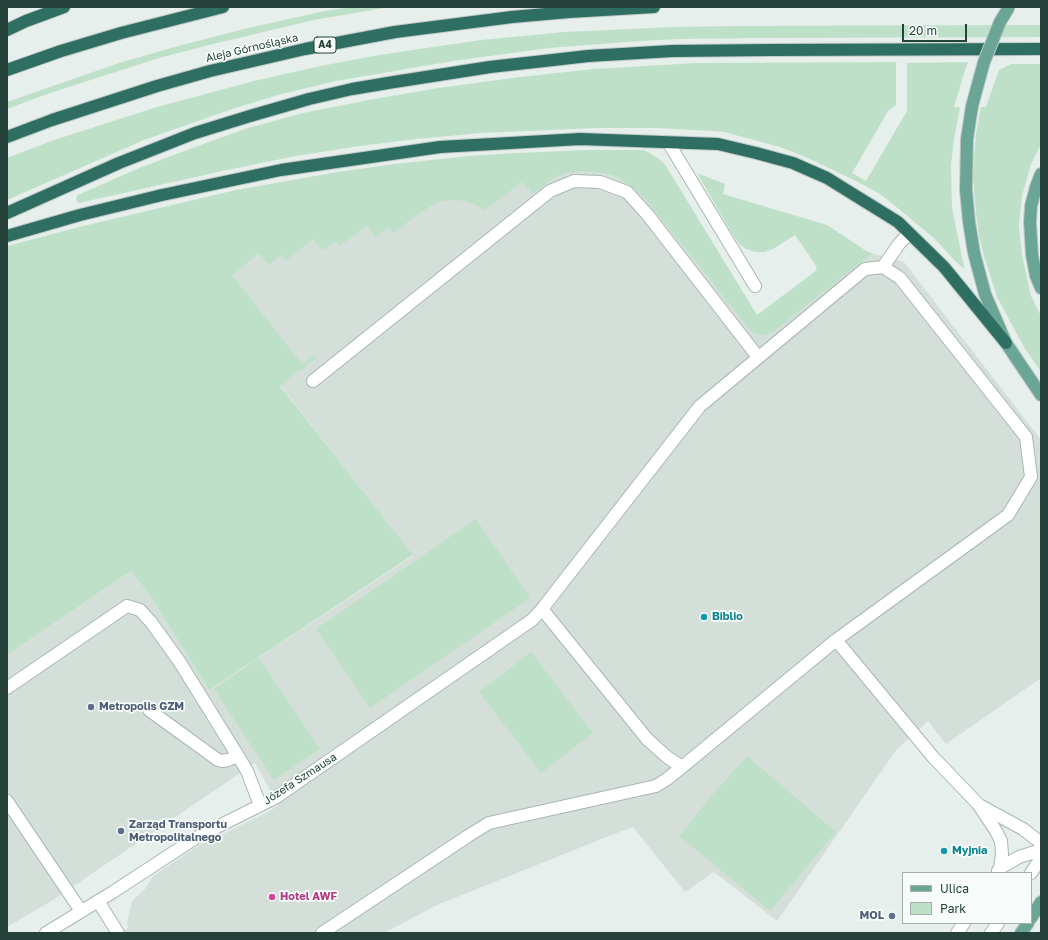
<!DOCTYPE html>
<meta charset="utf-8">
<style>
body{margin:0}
#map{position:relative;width:1048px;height:940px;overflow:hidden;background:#e6efeb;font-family:"Golos Text",sans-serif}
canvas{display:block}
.frame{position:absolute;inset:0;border:8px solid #24423a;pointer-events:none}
.legend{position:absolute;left:902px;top:872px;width:130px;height:52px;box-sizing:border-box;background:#f7fbf9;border:1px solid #a3b1ad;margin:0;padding:5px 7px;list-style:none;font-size:12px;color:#24423a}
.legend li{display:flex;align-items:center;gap:8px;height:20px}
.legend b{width:20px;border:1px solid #a3b1ad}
.scale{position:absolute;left:902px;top:24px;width:65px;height:18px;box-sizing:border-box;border:2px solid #24423a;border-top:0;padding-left:5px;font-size:12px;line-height:14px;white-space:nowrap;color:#24423a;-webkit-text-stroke:3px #f7fbf9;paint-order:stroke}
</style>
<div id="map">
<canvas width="1048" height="940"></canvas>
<div class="frame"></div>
<ul class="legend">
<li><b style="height:5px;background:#6aa596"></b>Ulica</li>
<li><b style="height:11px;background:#bfe0c8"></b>Park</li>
</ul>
<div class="scale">20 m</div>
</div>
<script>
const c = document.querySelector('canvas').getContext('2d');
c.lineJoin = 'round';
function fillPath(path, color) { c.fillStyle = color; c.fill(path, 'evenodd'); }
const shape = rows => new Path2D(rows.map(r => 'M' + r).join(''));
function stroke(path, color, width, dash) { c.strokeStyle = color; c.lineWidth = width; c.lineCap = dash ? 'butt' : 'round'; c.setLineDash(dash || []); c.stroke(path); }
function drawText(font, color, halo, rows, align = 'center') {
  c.font = font + ' "Golos Text",sans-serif'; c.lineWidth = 3.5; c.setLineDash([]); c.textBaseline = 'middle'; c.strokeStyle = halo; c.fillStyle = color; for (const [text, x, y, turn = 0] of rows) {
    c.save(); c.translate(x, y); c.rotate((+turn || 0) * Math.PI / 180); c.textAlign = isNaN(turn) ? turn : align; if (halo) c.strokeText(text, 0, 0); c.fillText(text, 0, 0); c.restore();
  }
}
fillPath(shape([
 [573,164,633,167,759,319,850,247,904,262,1041,440,1041,678,946,744,928,721,897,749,777,921,714,872,685,892,633,827,609,836,437,905,384,933,120,933,128,928,127,922,132,901,145,889,153,876,196,847,270,811,278,805,255,763,53,900,7,927,7,655,131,571,151,597,209,690,413,556,280,385,300,370,210,256]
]), '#d4dfda');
fillPath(shape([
 [351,7,390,7,314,20,209,45,159,58,50,93,7,109,7,102,119,63,182,45,244,29,325,11],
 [1027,25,1041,25,1041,37,757,38,677,39,626,42,549,48,453,61,336,81,278,95,232,109,144,140,7,200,7,158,51,141,157,107,254,81,316,67,379,55,481,40,565,32,672,27,740,26],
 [896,62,896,105,888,111,852,173,866,181,907,111,907,63,968,62,965,70,954,107,960,107,954,139,951,165,952,208,964,267,963,268,954,260,936,240,899,209,880,194,858,182,810,159,780,147,724,132,712,131,657,128,596,128,481,133,416,139,360,146,296,156,227,170,79,203,77,202,76,197,78,195,139,168,214,140,248,128,303,113,374,99,438,88,520,77,594,69,696,63],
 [1011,64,1041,64,1041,144,1031,164,1022,196,1019,225,1022,255,1031,296,1041,316,1041,372,1024,347,997,297,984,256,979,236,976,213,973,178,974,157,976,133,981,107,986,107,999,70],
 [587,150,643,150,650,153,662,161,666,166,757,315,817,270,815,264,795,235,773,249,764,252,756,252,746,249,739,244,731,232,697,173,725,184,723,194,827,225,871,254,773,332,769,334,764,335,756,334,752,332,734,310,644,197,624,181,613,175,598,172,580,171,568,173,559,176,550,181,535,192,532,193,522,182,485,210,474,204,465,201,454,200,442,201,433,205,421,212,393,233,388,227,376,237,367,226,340,246,335,241,323,250,320,248,313,239,286,261,281,255,270,264,267,263,259,253,232,275,302,364,314,355,316,357,316,358,301,371,300,370,280,386,413,555,209,690,151,597,131,571,7,655,7,246,79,227,236,190,338,172,394,164,469,156,516,153],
 [476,519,530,598,370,708,316,629],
 [531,652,593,733,541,773,479,692],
 [259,658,320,749,274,780,214,689],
 [747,756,836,832,770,911,679,836,712,795]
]), '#bfe0c8');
const minor = shape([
 [668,142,755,286],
 [883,267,899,244,909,233],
 [313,381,550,191,574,181,600,182,627,192,647,214,758,357],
 [836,640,933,757,978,804,996,831,1001,841,1002,854,1000,868],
 [7,688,127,606,140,610,151,622,179,661,238,756,247,771,260,805],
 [149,710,218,760,222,761,228,760,238,756],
 [7,801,81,911],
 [979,805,1023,829,1041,843],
 [998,871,1000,868,1019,857,1041,850],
 [1031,873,1041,858],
 [98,901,118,933],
 [46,933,113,892,197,837,275,798,532,620,542,609],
 [322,933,468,836,489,823,656,786,667,779,682,767,836,640,1008,515,1031,477,1026,437,900,278,883,267,865,269,700,406,542,609,647,739,667,757,682,767],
 [957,933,964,923],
 [991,933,998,923]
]);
const major = shape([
 [972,106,967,139,966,190,969,222,974,253,985,294,1006,343,1041,395],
 [1041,174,1036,187,1031,206,1030,222,1032,255,1036,276,1041,288],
 [1031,918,1041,902],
 [1021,933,1028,923]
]);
const highway = shape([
 [7,30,26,21,64,7],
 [7,70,61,51,121,33,223,7],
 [7,137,52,120,157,86,210,71,305,49,395,32,512,17,569,12,654,7],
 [7,213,119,163,195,133,250,116,309,99,352,89,394,82,490,67,544,61,588,56,672,51,769,50,1041,49],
 [7,236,80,215,162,195,281,170,440,147,580,139,718,144,756,153,793,163,827,178,898,222,944,267,1006,343]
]);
stroke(minor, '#a8b8b2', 14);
stroke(major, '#c2cac8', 14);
stroke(highway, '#c2cac8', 14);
stroke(minor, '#fff', 12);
stroke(major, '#6aa596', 12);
stroke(highway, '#2f6f62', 12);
const majorBridge = shape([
 [972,106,984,62,1000,22,1009,7]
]);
stroke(majorBridge, '#c2cac8', 14, []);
stroke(majorBridge, '#6aa596', 12);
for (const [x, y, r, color] of [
 [704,617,4,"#0f9aa8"],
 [91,707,4,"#5c6f8a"],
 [121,831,4,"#5c6f8a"],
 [944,851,4,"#0f9aa8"],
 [272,897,4,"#d1479c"],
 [892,916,4,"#5c6f8a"]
]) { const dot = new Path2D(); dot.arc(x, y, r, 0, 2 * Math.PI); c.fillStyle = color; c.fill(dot); stroke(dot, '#f7fbf9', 1.5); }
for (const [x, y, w] of [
 [325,45,22]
]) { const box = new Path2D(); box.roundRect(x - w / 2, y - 8, w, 16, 3); c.fillStyle = '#f7fbf9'; c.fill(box); stroke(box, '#24423a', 1); }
drawText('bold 10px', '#24423a', null, [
 ["A4",325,45]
]);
drawText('11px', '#24423a', '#f7fbf9', [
 ["Aleja Górnośląska",252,48,-13],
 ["Józefa Szmausa",300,779,-33]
]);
drawText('bold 11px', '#0d838f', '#f7fbf9', [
 ["Biblio",712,617],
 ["Myjnia",952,851]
], 'left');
drawText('bold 11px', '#4e5e75', '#f7fbf9', [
 ["Metropolis GZM",99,707],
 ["Zarząd Transportu",129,825],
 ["Metropolitalnego",129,838],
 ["MOL",884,916,"right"]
], 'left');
drawText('bold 11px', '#b23c85', '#f7fbf9', [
 ["Hotel AWF",280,897]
], 'left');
</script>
